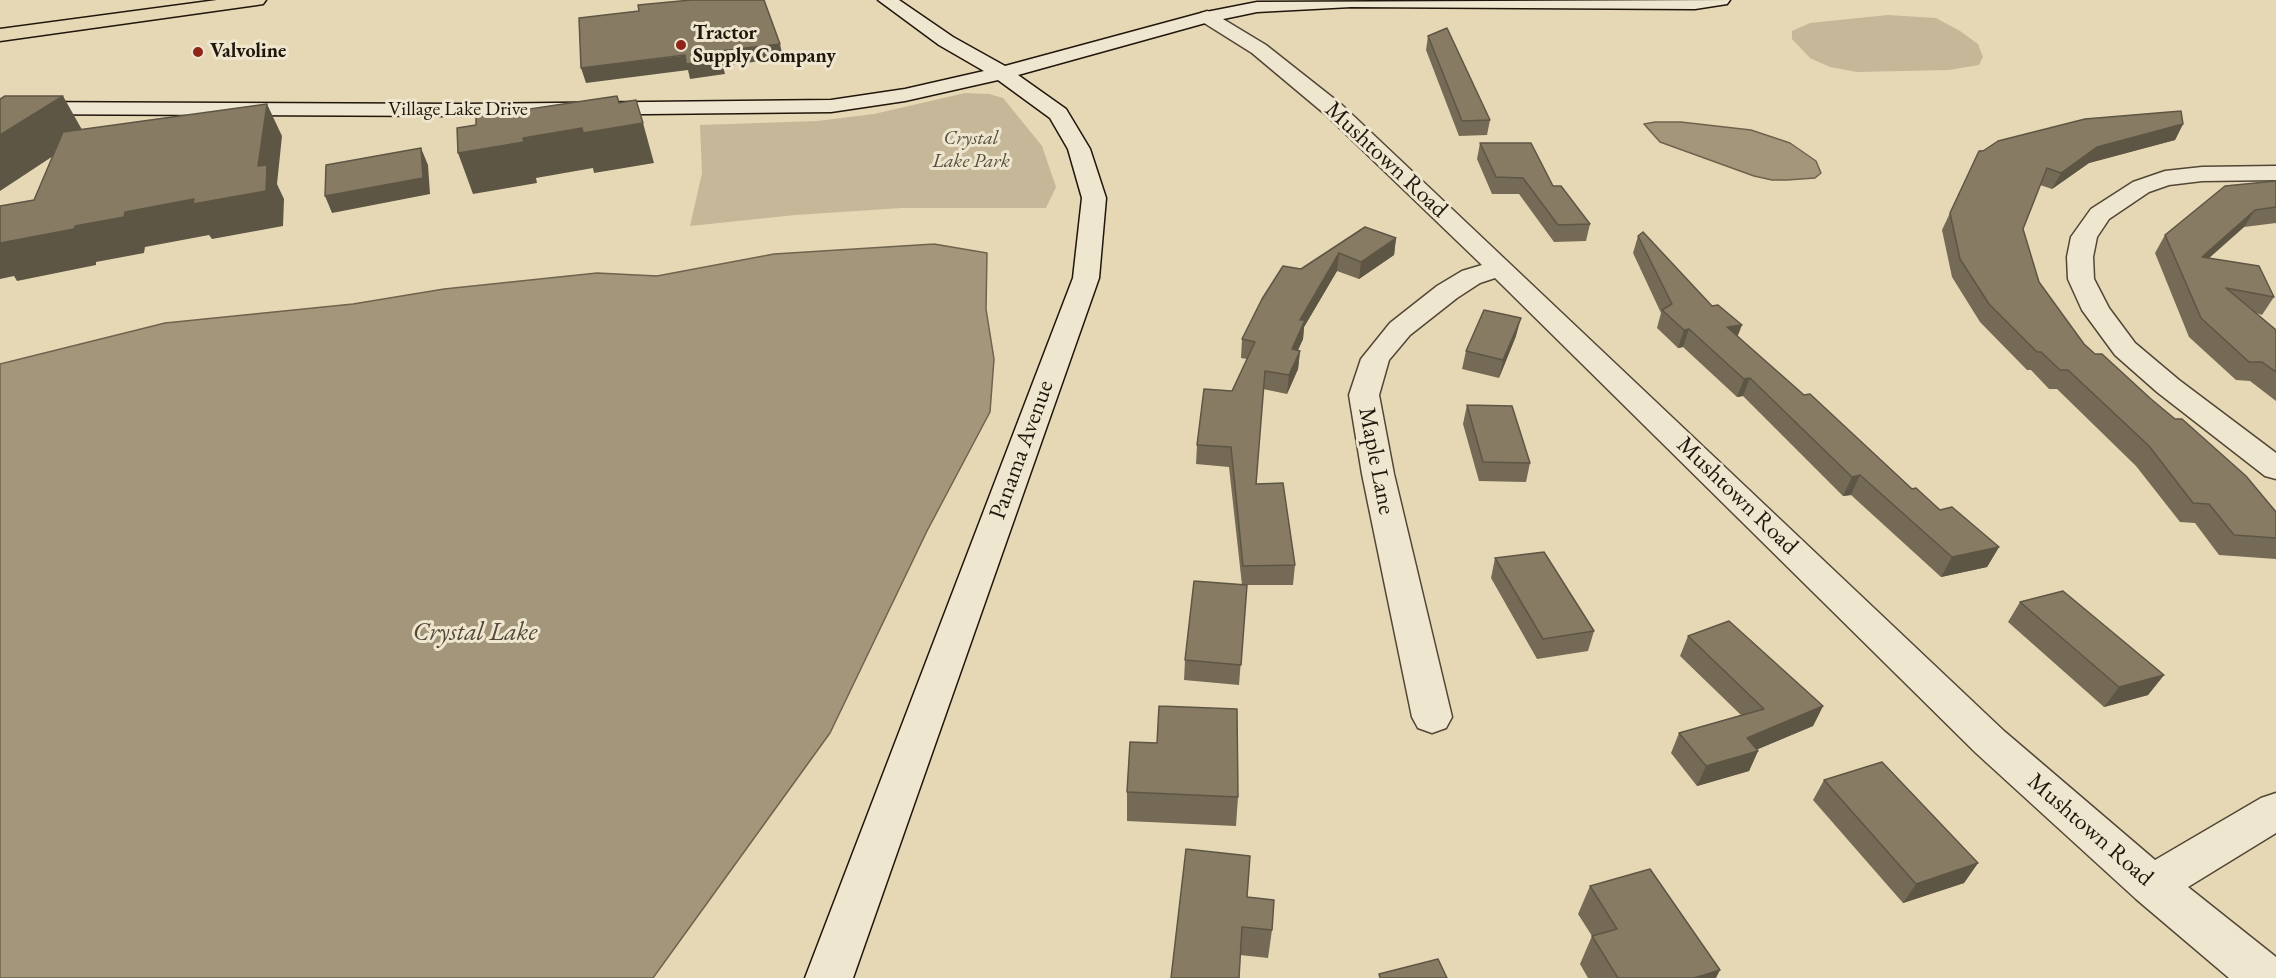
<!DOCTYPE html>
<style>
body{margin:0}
canvas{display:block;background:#e6d8b5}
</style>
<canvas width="2276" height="978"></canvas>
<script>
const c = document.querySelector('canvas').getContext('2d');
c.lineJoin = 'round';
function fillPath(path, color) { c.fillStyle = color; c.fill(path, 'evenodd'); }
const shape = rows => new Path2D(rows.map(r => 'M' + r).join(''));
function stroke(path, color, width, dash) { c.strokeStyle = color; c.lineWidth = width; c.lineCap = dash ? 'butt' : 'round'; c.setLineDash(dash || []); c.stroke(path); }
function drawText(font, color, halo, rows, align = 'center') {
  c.font = font + ' "EB Garamond",serif'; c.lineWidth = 6; c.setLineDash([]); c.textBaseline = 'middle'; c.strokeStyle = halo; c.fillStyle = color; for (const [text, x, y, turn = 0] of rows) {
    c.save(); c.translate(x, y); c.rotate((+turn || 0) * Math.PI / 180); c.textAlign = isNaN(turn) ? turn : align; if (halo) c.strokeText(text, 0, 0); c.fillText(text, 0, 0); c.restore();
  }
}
fillPath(shape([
 [1888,15,1936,18,1960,31,1978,44,1983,57,1979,65,1949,70,1857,72,1830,67,1810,58,1792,39,1792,31,1810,23],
 [965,93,989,94,1003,98,1042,146,1056,187,1046,208,902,208,795,215,690,226,702,173,700,125,817,121,874,114]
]), '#c5b798');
const water = shape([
 [1655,122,1681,122,1751,130,1790,143,1816,161,1821,173,1815,178,1787,180,1772,180,1754,176,1660,142,1644,124,1655,122],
 [934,244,987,253,986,309,994,359,990,412,927,531,830,733,653,978,0,978,0,364,165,323,353,304,444,289,597,273,657,276,774,254,934,244]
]);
fillPath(water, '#a3967b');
stroke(water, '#6f634e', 1.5);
const street = shape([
 [1207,11,1213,13,1266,45,1342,105,2004,731,2155,860,2261,798,2276,793,2276,833,2188,887,2276,957,2276,978,2229,978,2136,899,1976,753,1495,278,1480,283,1457,298,1410,335,1389,360,1379,395,1394,474,1452,717,1446,728,1432,733,1418,728,1412,717,1362,474,1349,395,1361,359,1390,323,1437,286,1462,271,1482,265,1326,115,1252,53,1201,21,1198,17,1201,13,1207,11],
 [2276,166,2276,180,2202,181,2169,185,2149,192,2109,219,2097,237,2093,257,2094,279,2109,308,2135,343,2179,380,2276,453,2276,479,2265,476,2157,392,2115,355,2082,310,2068,279,2067,257,2071,237,2091,209,2133,182,2165,171,2202,167,2276,166]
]);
const secondary = shape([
 [878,0,899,0,953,37,1005,66,1201,13,1257,2,1730,0,1727,4,1695,9,1351,7,1257,12,1209,22,1018,75,1066,109,1090,149,1106,198,1099,278,853,978,805,978,1073,278,1082,198,1068,149,1050,118,998,80,905,101,831,112,464,116,0,114,0,102,464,104,831,100,905,89,984,71,939,45,878,0]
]);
const primary = shape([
 [217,0,266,0,263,4,257,5,0,41,0,29,217,0]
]);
stroke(street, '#524636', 3);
stroke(secondary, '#21160b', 3);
stroke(primary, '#21160b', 3);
fillPath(street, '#efe6cf');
fillPath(secondary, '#efe6cf');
fillPath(primary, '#e6d8b5');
fillPath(shape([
 [1428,36,1490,120,1487,135,1459,136,1426,50],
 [2183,124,2175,140,2089,163,2052,189,2040,185,2023,229,2039,282,2084,344,2095,354,2151,399,2276,512,2276,559,2219,555,2195,523,2180,522,2136,466,2057,389,2049,389,2031,370,2027,370,1980,322,1952,277,1942,230,1979,151],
 [1480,143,1553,186,1590,224,1586,241,1554,242,1519,194,1492,194,1477,159],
 [2276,181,2276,223,2244,227,2209,258,2274,297,2262,315,2256,313,2276,330,2276,401,2250,381,2236,380,2189,337,2155,253,2165,235],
 [1365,227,1396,238,1394,255,1359,279,1337,271,1304,327,1303,339,1298,350,1300,351,1298,369,1287,394,1263,389,1256,484,1295,565,1293,585,1247,585,1239,685,1184,680,1185,660,1242,585,1229,467,1196,464,1197,445,1232,391,1247,359,1241,358,1242,339,1301,269],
 [1638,236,1738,337,1912,489,1940,510,1999,547,1987,567,1941,577,1851,495,1843,496,1743,396,1737,397,1683,347,1678,348,1657,328,1661,313,1633,253],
 [1516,336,1499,378,1462,369,1466,351],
 [1467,405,1530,463,1526,482,1479,481,1463,424],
 [1495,558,1594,631,1588,651,1537,659,1491,578],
 [2020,602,2164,675,2148,695,2104,707,2008,622],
 [1688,636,1823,706,1813,726,1757,749,1758,751,1749,771,1697,786,1671,753,1679,733,1741,715,1680,656],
 [1824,780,1978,863,1964,883,1903,903,1813,800],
 [1127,792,1238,797,1236,826,1127,821],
 [1590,886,1716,978,1588,978,1580,964,1592,936,1578,914],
 [1247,897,1272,930,1268,958,1240,955,1171,978]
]), '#746a55');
fillPath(shape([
 [780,44,783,58,723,66,725,74,690,79,688,70,586,83,581,68],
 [63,96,85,135,0,191,0,135],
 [267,104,282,136,277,184,284,199,283,226,212,239,209,235,145,247,144,253,96,262,96,265,17,281,14,276,0,279,0,243,75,226,125,212],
 [643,123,654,163,594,173,593,168,536,178,537,183,473,194,458,153,523,138,582,128],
 [2183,124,2175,140,2089,163,2052,189,2061,173,2097,147],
 [421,148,428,165,430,194,332,213,325,196],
 [2255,210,2244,227,2191,274,2202,257],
 [1396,238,1394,255,1359,279,1361,262],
 [1339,253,1337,271,1304,327,1303,339,1290,368,1292,349,1300,320],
 [1521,318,1516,336,1499,378,1503,360],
 [1742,325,1735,343,1727,327],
 [1689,329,1683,347,1678,348,1684,330],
 [1300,351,1298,369,1287,394,1289,375],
 [1750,378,1743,396,1737,397,1744,379],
 [1860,475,1851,495,1843,496,1852,477],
 [1999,547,1987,567,1941,577,1952,557],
 [2164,675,2148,695,2104,707,2119,687],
 [1823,706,1813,726,1742,756,1758,751,1749,771,1697,786,1706,766,1747,738],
 [1978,863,1964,883,1903,903,1916,884],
 [1720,970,1716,978,1694,978]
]), '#5e5645');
const building = shape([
 [691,0,764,0,780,44,720,51,722,59,686,64,685,55,581,68,579,18,639,11,638,5,691,0],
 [1447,28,1490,120,1462,121,1428,36,1447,28],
 [5,96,63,96,0,135,0,99,5,96],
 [617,96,619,103,636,100,643,123,583,133,582,128,523,138,524,142,458,153,457,128,476,125,476,117,617,96],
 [267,104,258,166,267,165,266,191,193,204,194,199,125,212,124,217,75,226,74,229,0,243,0,206,34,200,63,132,267,104],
 [2181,111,2183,124,2097,147,2061,173,2047,168,2023,229,2039,282,2084,344,2095,354,2102,354,2151,399,2175,419,2182,419,2246,476,2276,512,2276,538,2234,535,2209,504,2193,503,2149,446,2068,370,2060,370,2041,352,2037,352,1989,304,1960,259,1950,213,1979,151,1983,151,1998,141,2085,119,2181,111],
 [1480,143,1531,143,1553,186,1561,186,1590,224,1558,225,1523,178,1496,177,1480,143],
 [421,148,423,178,325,196,326,165,421,148],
 [2276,181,2276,207,2255,210,2202,257,2259,266,2274,297,2226,288,2276,330,2276,372,2262,362,2249,362,2201,318,2165,235,2225,186,2276,181],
 [1365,227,1396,238,1361,262,1339,253,1300,320,1305,320,1292,349,1300,351,1289,375,1265,371,1256,484,1283,483,1295,565,1243,566,1231,447,1197,445,1204,389,1232,391,1255,342,1242,339,1262,299,1283,266,1301,269,1365,227],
 [1643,232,1712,306,1718,305,1742,325,1727,327,1804,395,1810,394,1912,489,1916,488,1940,510,1952,507,1999,547,1952,557,1860,475,1852,477,1750,378,1744,379,1689,329,1684,330,1662,310,1672,304,1638,236,1643,232],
 [1484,310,1521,318,1503,360,1466,351,1484,310],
 [1467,405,1512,406,1530,463,1483,462,1467,405],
 [1544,552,1594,631,1543,639,1495,558,1544,552],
 [1194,581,1247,585,1241,665,1185,660,1194,581],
 [2063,591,2164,675,2119,687,2020,602,2063,591],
 [1729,621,1823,706,1747,738,1758,751,1706,766,1679,733,1764,709,1688,636,1729,621],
 [1159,706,1237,709,1238,797,1127,792,1130,742,1157,743,1159,706],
 [1882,762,1978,863,1916,884,1824,780,1882,762],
 [1186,849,1250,856,1247,897,1274,900,1272,930,1242,927,1239,978,1171,978,1186,849],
 [1650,869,1720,970,1694,978,1618,978,1592,936,1617,929,1590,886,1650,869],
 [1438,959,1447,978,1380,978,1379,974,1438,959]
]);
fillPath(building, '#877b63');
stroke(building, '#5e5645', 1.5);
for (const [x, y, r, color] of [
 [681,45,6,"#8f2418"],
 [198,52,6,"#8f2418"]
]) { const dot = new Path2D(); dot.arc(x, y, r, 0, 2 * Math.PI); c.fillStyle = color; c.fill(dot); stroke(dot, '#efe6cf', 2); }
drawText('bold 20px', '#21160b', '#efe6cf', [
 ["Tractor",693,34],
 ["Supply Company",693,57],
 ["Valvoline",210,52]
], 'left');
drawText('20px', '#21160b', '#efe6cf', [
 ["Village Lake Drive",458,110]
]);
drawText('italic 20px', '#5a4e3c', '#efe6cf', [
 ["Crystal",971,139],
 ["Lake Park",971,162]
]);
drawText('24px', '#21160b', '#efe6cf', [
 ["Mushtown Road",1386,160,43],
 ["Panama Avenue",1022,450,-70],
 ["Maple Lane",1376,461,79],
 ["Mushtown Road",1737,496,44],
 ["Mushtown Road",2090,830,41]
]);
drawText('italic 26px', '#554938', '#efe6cf', [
 ["Crystal Lake",475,633]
]);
</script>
